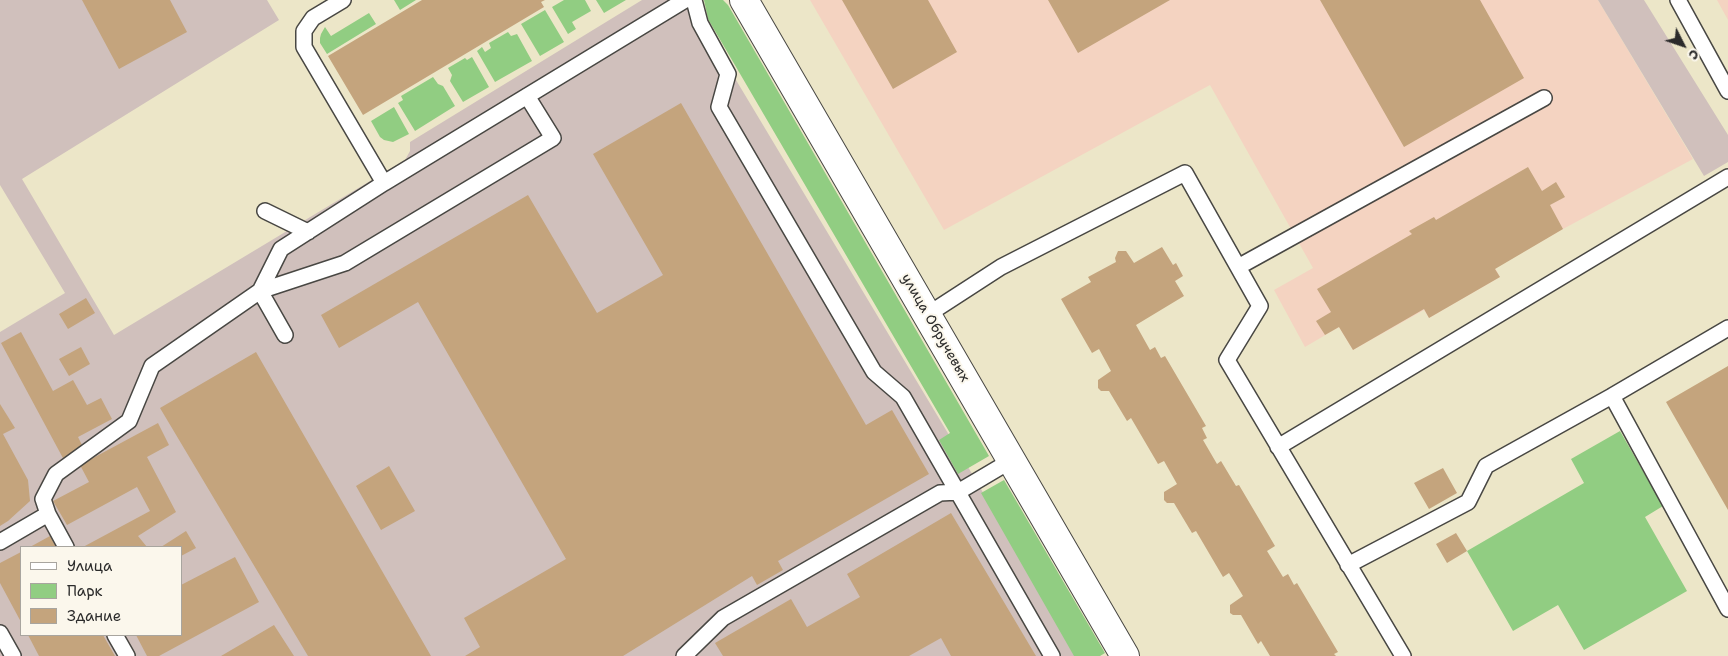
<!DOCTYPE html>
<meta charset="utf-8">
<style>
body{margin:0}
#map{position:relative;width:1728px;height:656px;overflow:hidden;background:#ece6c8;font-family:"Shantell Sans",sans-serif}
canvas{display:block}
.legend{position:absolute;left:20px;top:546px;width:162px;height:90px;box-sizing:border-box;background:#fbf7ec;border:1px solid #a8a59f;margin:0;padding:6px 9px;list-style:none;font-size:15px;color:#2b2b2b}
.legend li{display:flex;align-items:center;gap:10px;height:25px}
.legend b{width:25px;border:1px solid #a8a59f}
.north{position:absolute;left:1658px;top:20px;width:50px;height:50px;-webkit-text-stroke:4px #fbf7ec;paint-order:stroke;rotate:131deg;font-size:14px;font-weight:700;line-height:20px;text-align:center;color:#2b2b2b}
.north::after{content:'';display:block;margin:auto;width:18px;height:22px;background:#2b2b2b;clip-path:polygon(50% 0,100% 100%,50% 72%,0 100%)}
</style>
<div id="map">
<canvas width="1728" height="656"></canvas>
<ul class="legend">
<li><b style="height:6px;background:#fff"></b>Улица</li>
<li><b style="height:14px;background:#91cd82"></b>Парк</li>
<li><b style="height:14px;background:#c4a47d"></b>Здание</li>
</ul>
<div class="north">С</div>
</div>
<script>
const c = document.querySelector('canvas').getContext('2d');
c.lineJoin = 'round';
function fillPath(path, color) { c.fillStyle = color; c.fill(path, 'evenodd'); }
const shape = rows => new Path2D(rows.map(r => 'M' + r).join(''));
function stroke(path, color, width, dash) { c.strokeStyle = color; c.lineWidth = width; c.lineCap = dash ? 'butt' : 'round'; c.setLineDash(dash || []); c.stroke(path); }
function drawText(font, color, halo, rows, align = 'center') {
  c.font = font + ' "Shantell Sans",sans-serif'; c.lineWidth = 4; c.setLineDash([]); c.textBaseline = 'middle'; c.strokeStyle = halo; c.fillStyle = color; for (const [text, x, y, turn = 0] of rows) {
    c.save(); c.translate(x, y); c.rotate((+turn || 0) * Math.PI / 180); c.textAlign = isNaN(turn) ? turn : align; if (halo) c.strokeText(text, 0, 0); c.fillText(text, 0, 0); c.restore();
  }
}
fillPath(shape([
 [810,0,1598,0,1693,159,1563,229,1495,268,1500,277,1429,318,1424,310,1353,350,1339,327,1305,347,1274,290,1313,268,1210,85,944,230],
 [1717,0,1728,0,1728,20]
]), '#f4d3c1');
fillPath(shape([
 [0,0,267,0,279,20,22,179,114,335,405,160,410,151,410,142,642,0,688,0,961,455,1079,656,0,656,0,332,65,293,0,185],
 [21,547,181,547,181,635,21,635],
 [1598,0,1644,0,1728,135,1728,162,1704,176]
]), '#d0c0bc');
fillPath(shape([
 [394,0,416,0,400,10],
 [564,0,585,0,591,11,572,22,576,29,568,34,552,7],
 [596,0,626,0,604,13],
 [704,0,723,0,728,5,989,456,958,474,939,440,950,433,708,19],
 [545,10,564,42,540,56,521,24],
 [369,13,376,24,327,54,320,43,320,38,321,34,325,27,331,36],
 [508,32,511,36,517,34,532,61,495,82,477,51,482,47,485,52,491,48,489,43],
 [472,57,489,87,463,102,450,81,452,75,448,68,465,58,467,60],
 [433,77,438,84,443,86,455,106,415,131,398,103,403,100,401,96],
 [394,107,409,134,393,142,384,140,380,137,371,121],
 [1620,431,1663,506,1645,517,1687,591,1584,650,1558,605,1513,631,1467,551,1584,483,1571,459],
 [1004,480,1105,653,1100,656,1074,656,981,493]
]), '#91cd82');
fillPath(shape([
 [82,0,170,0,187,32,119,69],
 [422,0,545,0,541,2,544,7,363,115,328,56],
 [842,0,928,0,957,52,893,89],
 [1048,0,1170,0,1078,53],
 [1320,0,1480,0,1524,78,1404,147],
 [681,103,866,425,892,410,929,474,778,561,783,570,757,585,752,576,623,656,465,656,480,647,464,618,566,559,418,302,339,348,321,315,528,195,597,313,663,275,593,154],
 [1528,167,1542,191,1556,182,1565,197,1550,205,1563,229,1495,269,1500,277,1429,318,1424,309,1353,350,1339,327,1325,335,1316,321,1331,312,1317,289,1412,234,1409,231,1434,217,1436,220],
 [1162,247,1173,265,1176,263,1183,276,1175,281,1184,296,1136,325,1150,350,1155,347,1161,358,1165,356,1206,426,1202,428,1207,438,1203,440,1217,464,1221,461,1236,486,1239,485,1275,546,1267,551,1283,577,1288,574,1294,585,1297,583,1338,652,1334,654,1336,656,1270,656,1261,641,1258,644,1241,615,1233,615,1230,613,1230,605,1243,596,1229,573,1223,577,1196,531,1192,533,1174,503,1167,503,1164,500,1164,492,1177,484,1164,461,1158,464,1131,418,1127,421,1109,391,1101,391,1098,388,1098,380,1111,371,1099,349,1092,353,1061,299,1091,282,1088,277,1116,262,1115,258,1118,251,1126,251,1134,263],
 [86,298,95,313,68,329,59,314],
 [21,332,53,391,73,380,87,405,101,398,112,419,78,437,84,449,64,460,1,343],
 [81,347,90,364,69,376,59,359],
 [256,352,431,656,308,656,160,408],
 [1728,366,1728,510,1666,402],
 [0,404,15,428,3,434,28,480,30,501,8,521,0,526],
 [158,423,169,445,147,457,176,512,138,536,147,547,83,547,150,511,137,487,67,525,53,501,89,482,80,465],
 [389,466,415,511,381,530,356,486],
 [1443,468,1457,493,1429,509,1414,483],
 [951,513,1036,656,951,656,941,638,909,656,723,656,715,643,791,599,807,627,860,597,847,574],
 [186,531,196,548,181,556,181,547,161,547],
 [1456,533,1467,551,1447,563,1436,544],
 [50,536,56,547,30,547],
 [21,552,21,622,0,583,0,563],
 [235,557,259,602,159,656,147,656,136,635,181,635,181,585],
 [274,625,294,656,221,656],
 [28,635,103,635,115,656,39,656]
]), '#c4a47d');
const lane = shape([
 [343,0,313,18,304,31,304,47,384,183],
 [694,0,700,23,728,74,719,107,874,372,903,397,1052,656],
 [1678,0,1728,91],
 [265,211,308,232],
 [1238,267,1544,98],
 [927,315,1001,267,1185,173,1260,306,1227,360,1403,656],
 [285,335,260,291,345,263,553,138,527,96],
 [1612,396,1728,609],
 [1278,447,1728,177],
 [0,542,48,514],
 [66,547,48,514,43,499,56,474,129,421,152,366,260,291,281,249,384,183,685,0],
 [1348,565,1468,502,1486,466,1612,396,1728,328],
 [0,633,13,656],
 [115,635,127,656],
 [684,656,723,618,940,493,958,492,1012,460]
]);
const street = shape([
 [744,0,1125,656]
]);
stroke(lane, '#484743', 18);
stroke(street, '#484743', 30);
stroke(lane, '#fff', 15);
stroke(street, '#fff', 28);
drawText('14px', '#2b2b2b', '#fbf7ec', [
 ["улица Обручевых",935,328,60]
]);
</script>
